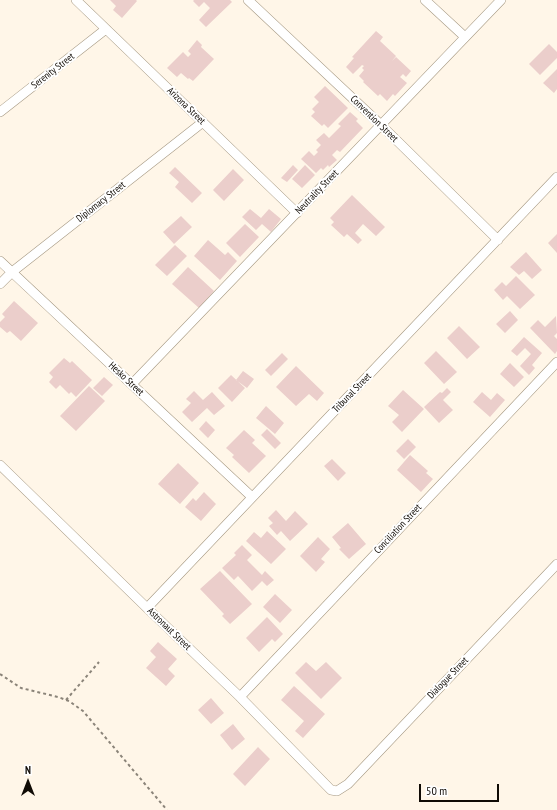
<!DOCTYPE html>
<style>
body{margin:0}
#map{position:relative;width:557px;height:810px;overflow:hidden;background:#fff6e8;font-family:"PT Sans Narrow",sans-serif}
canvas{display:block}
.north{position:absolute;left:8px;top:762px;width:40px;height:40px;-webkit-text-stroke:3px #fff;paint-order:stroke;rotate:0deg;font-size:11px;font-weight:700;line-height:16px;text-align:center;color:#100b05}
.north::after{content:'';display:block;margin:auto;width:14px;height:18px;background:#100b05;clip-path:polygon(50% 0,100% 100%,50% 72%,0 100%)}
.scale{position:absolute;left:419px;top:784px;width:80px;height:18px;box-sizing:border-box;border:2px solid #100b05;border-top:0;padding-left:5px;font-size:12px;line-height:14px;white-space:nowrap;color:#100b05;-webkit-text-stroke:3px #fff;paint-order:stroke}
</style>
<div id="map">
<canvas width="557" height="810"></canvas>
<div class="north">N</div>
<div class="scale">50 m</div>
</div>
<script>
const c = document.querySelector('canvas').getContext('2d');
c.lineJoin = 'round';
function fillPath(path, color) { c.fillStyle = color; c.fill(path, 'evenodd'); }
const shape = rows => new Path2D(rows.map(r => 'M' + r).join(''));
function stroke(path, color, width, dash) { c.strokeStyle = color; c.lineWidth = width; c.lineCap = dash ? 'butt' : 'round'; c.setLineDash(dash || []); c.stroke(path); }
function drawText(font, color, halo, rows, align = 'center') {
  c.font = font + ' "PT Sans Narrow",sans-serif'; c.lineWidth = 4; c.setLineDash([]); c.textBaseline = 'middle'; c.strokeStyle = halo; c.fillStyle = color; for (const [text, x, y, turn = 0] of rows) {
    c.save(); c.translate(x, y); c.rotate((+turn || 0) * Math.PI / 180); c.textAlign = isNaN(turn) ? turn : align; if (halo) c.strokeText(text, 0, 0); c.fillText(text, 0, 0); c.restore();
  }
}
fillPath(shape([
 [110,0,136,0,137,1,122,18,113,10,116,6],
 [194,0,230,0,232,2,206,27,199,20,210,8,204,2,199,7,193,1],
 [376,31,383,37,380,41,396,56,392,61,396,57,411,71,406,77,403,74,400,77,407,83,395,96,393,94,387,101,380,94,378,96,363,82,364,81,359,76,364,70,362,68,364,66,362,65,353,74,346,67,354,58,352,57],
 [197,40,202,45,201,47,214,59,193,81,189,78,188,79,181,73,177,77,167,68,183,52,188,57,191,54,188,51],
 [549,44,557,52,557,58,540,75,529,64],
 [557,69,557,89,554,93,543,83],
 [325,86,348,108,328,128,324,124,322,126,311,116,315,112,312,109,319,102,314,97],
 [350,112,358,119,356,121,363,128,340,152,337,150,332,155,337,160,329,167,328,165,323,170,321,168,316,173,301,159,309,151,314,156,318,152,316,150,321,145,316,140,324,133,329,138,341,126,338,124],
 [293,165,298,170,287,182,281,178],
 [305,165,315,175,302,188,292,179],
 [175,167,202,193,192,203,175,187,179,182,169,173],
 [233,169,244,180,224,201,213,190],
 [352,195,385,227,376,236,363,224,355,233,362,240,358,244,347,234,344,237,331,225,334,222,330,218],
 [250,209,261,218,269,209,281,219,271,232,262,224,256,230,242,217],
 [181,216,192,227,174,244,163,232],
 [245,224,259,237,240,257,226,243],
 [557,234,557,253,548,243],
 [208,240,225,255,228,252,237,261,220,280,194,256],
 [175,245,187,256,167,276,155,265],
 [526,252,542,270,532,279,524,271,519,275,510,267],
 [188,267,214,291,199,308,172,284],
 [516,276,535,295,520,309,507,296,503,300,494,290,502,282,506,286],
 [14,301,38,323,21,341,10,331,7,333,0,327,0,322,5,317,2,314],
 [510,311,518,320,505,333,496,324],
 [556,316,557,333,554,336,557,339,557,351,555,354,530,328,538,320,545,327],
 [459,326,480,347,467,359,447,338],
 [524,337,542,353,532,365,535,368,529,375,520,366,531,354,525,348,517,356,511,351],
 [436,351,457,372,444,384,424,363],
 [282,353,288,359,271,376,265,370],
 [64,358,70,363,72,361,92,380,76,397,71,392,69,394,60,385,56,389,49,382,53,377,49,373],
 [510,363,524,377,514,387,500,374],
 [296,366,324,393,317,401,309,394,296,406,276,387],
 [243,371,254,379,247,388,236,380],
 [231,375,245,388,232,402,218,388],
 [104,377,113,385,102,396,93,388],
 [89,386,105,401,76,431,60,416],
 [447,388,451,392,443,400,453,410,439,423,424,407,440,392,442,393],
 [403,390,424,409,402,432,392,422,399,415,388,406],
 [194,391,203,400,212,392,225,406,214,415,207,408,192,422,182,412,191,403,186,399],
 [482,392,491,400,497,393,505,400,490,417,473,402],
 [266,406,284,423,275,434,256,418],
 [206,421,215,430,208,438,199,429],
 [267,429,281,443,275,449,261,435],
 [244,430,255,440,252,443,266,456,249,473,232,457,234,455,226,448],
 [408,439,416,447,404,459,396,451],
 [410,455,428,471,426,473,433,479,421,492,397,470],
 [332,459,346,473,338,481,324,466],
 [178,463,199,483,180,504,158,484],
 [204,492,216,504,201,521,185,507,193,498,196,501],
 [276,510,286,521,295,511,308,524,290,541,281,531,277,535,269,526,273,523,268,518],
 [348,523,366,544,349,559,339,549,341,548,332,537],
 [267,531,286,549,271,564,246,541,254,532,261,538],
 [318,537,330,549,321,559,325,562,316,572,300,556],
 [242,545,252,555,247,560,262,575,265,571,274,580,267,586,262,581,252,591,238,576,234,580,222,568,236,555,234,553],
 [220,571,252,604,230,624,222,616,224,614,200,589],
 [275,594,292,610,280,623,263,607],
 [267,617,283,634,275,642,272,639,259,652,246,638],
 [158,642,177,659,168,669,175,676,166,686,146,668,156,657,150,651],
 [306,662,316,671,326,662,342,678,321,699,295,673],
 [294,686,325,714,303,738,295,731,304,721,281,700],
 [211,698,224,713,211,724,198,710],
 [233,724,245,739,232,750,220,735],
 [258,747,270,759,245,786,233,774]
]), '#ebcecb');
const minor = shape([
 [76,0,297,213],
 [248,0,381,125,498,240],
 [425,0,465,37],
 [0,112,106,29],
 [0,261,252,497],
 [0,284,12,272,203,122],
 [132,384,501,0],
 [0,465,147,608,240,697,331,790,337,791,348,784,557,564],
 [147,608,557,177],
 [240,697,557,362]
]);
stroke(minor, '#a59882', 10);
stroke(shape([
 [0,674,21,688,58,697,69,701,83,711,167,810],
 [66,700,99,662]
]), '#8b8479', 2, [3, 3]);
stroke(minor, '#fff', 9);
drawText('10px', '#100b05', '#fff', [
 ["Serenity Street",53,71,-38],
 ["Arizona Street",186,106,44],
 ["Convention Street",374,119,44],
 ["Neutrality Street",317,192,-46],
 ["Diplomacy Street",101,202,-38],
 ["Hesko Street",126,379,43],
 ["Tribunal Street",352,393,-46],
 ["Conciliation Street",398,529,-47],
 ["Astronaut Street",169,629,44],
 ["Dialogue Street",448,678,-46]
]);
</script>
